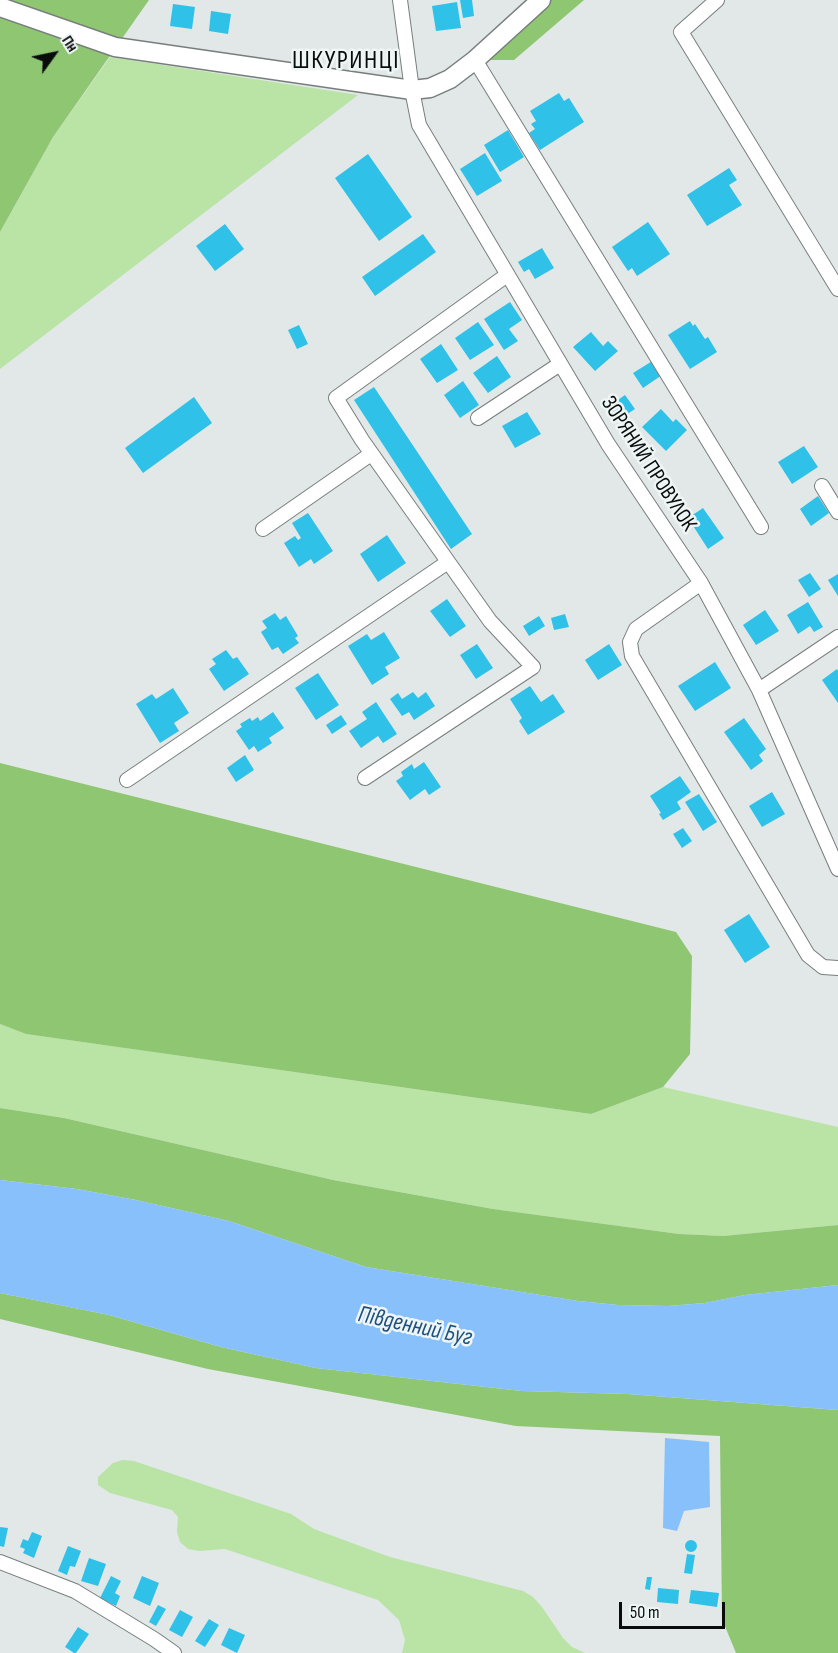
<!DOCTYPE html>
<meta charset="utf-8">
<style>
body{margin:0}
#map{position:relative;width:838px;height:1653px;overflow:hidden;background:#e1e8e7;font-family:"Sofia Sans Condensed",sans-serif}
canvas{display:block}
.north{position:absolute;left:24px;top:24px;width:60px;height:60px;-webkit-text-stroke:4px #eef5f5;paint-order:stroke;rotate:57deg;font-size:16px;font-weight:700;line-height:24px;text-align:center;color:#0a0c0c}
.north::after{content:'';display:block;margin:auto;width:21px;height:27px;background:#0a0c0c;clip-path:polygon(50% 0,100% 100%,50% 72%,0 100%)}
.scale{position:absolute;left:619px;top:1602px;width:106px;height:27px;box-sizing:border-box;border:3px solid #0a0c0c;border-top:0;padding-left:8px;font-size:18px;line-height:21px;white-space:nowrap;color:#0a0c0c;-webkit-text-stroke:4px #eef5f5;paint-order:stroke}
</style>
<div id="map">
<canvas width="838" height="1653"></canvas>
<div class="north">Пн</div>
<div class="scale">50 m</div>
</div>
<script>
const c = document.querySelector('canvas').getContext('2d');
c.lineJoin = 'round';
function fillPath(path, color) { c.fillStyle = color; c.fill(path, 'evenodd'); }
const shape = rows => new Path2D(rows.map(r => 'M' + r).join(''));
function stroke(path, color, width, dash) { c.strokeStyle = color; c.lineWidth = width; c.lineCap = dash ? 'butt' : 'round'; c.setLineDash(dash || []); c.stroke(path); }
function drawText(font, color, halo, rows, align = 'center') {
  c.font = font + ' "Sofia Sans Condensed",sans-serif'; c.lineWidth = 5; c.setLineDash([]); c.textBaseline = 'middle'; c.strokeStyle = halo; c.fillStyle = color; for (const [text, x, y, turn = 0] of rows) {
    c.save(); c.translate(x, y); c.rotate((+turn || 0) * Math.PI / 180); c.textAlign = isNaN(turn) ? turn : align; if (halo) c.strokeText(text, 0, 0); c.fillText(text, 0, 0); c.restore();
  }
}
fillPath(shape([
 [110,57,358,95,0,369,0,232,53,137],
 [0,1024,26,1034,591,1114,663,1087,838,1127,838,1225,723,1236,679,1234,493,1209,333,1180,64,1118,0,1108],
 [122,1460,134,1461,291,1514,314,1529,390,1557,523,1591,533,1597,542,1607,563,1638,572,1647,585,1653,402,1653,405,1640,399,1620,378,1600,225,1549,199,1551,188,1549,180,1542,177,1532,178,1517,172,1510,110,1493,98,1485,98,1477,113,1463]
]), '#bae3a6');
fillPath(shape([
 [0,0,149,0,53,137,0,232],
 [541,0,584,0,514,60,475,60],
 [0,763,676,932,692,956,690,1054,663,1087,591,1114,26,1034,0,1024],
 [0,1108,64,1118,333,1180,493,1209,679,1234,723,1236,838,1225,838,1285,745,1295,705,1303,668,1306,618,1305,578,1301,366,1267,229,1221,136,1200,77,1189,0,1180],
 [0,1293,109,1315,221,1347,316,1368,522,1391,628,1394,838,1410,838,1653,736,1653,722,1619,720,1436,516,1426,208,1369,0,1319]
]), '#8fc672');
fillPath(shape([
 [0,1180,77,1189,136,1200,229,1221,366,1267,578,1301,618,1305,668,1306,705,1303,745,1295,838,1285,838,1410,628,1394,522,1391,316,1368,221,1347,109,1315,0,1293],
 [665,1438,709,1442,710,1507,684,1511,677,1531,663,1528]
]), '#87c0fa');
fillPath(shape([
 [460,0,472,0,474,16,463,18],
 [457,2,461,28,436,31,432,6],
 [173,4,195,7,192,29,170,26],
 [211,11,231,14,228,34,209,31],
 [559,93,564,101,569,98,584,122,540,150,529,133,535,129,531,124,536,121,530,111],
 [508,130,524,157,500,172,484,145],
 [485,153,502,181,477,196,460,169],
 [368,154,412,217,379,241,335,178],
 [729,168,737,180,729,185,742,205,707,226,687,195],
 [648,222,670,254,637,276,632,268,628,271,612,247],
 [225,224,244,249,215,271,196,246],
 [423,234,436,252,375,296,362,277],
 [542,248,554,268,535,279,529,269,524,272,518,262],
 [510,302,522,320,509,329,518,341,504,350,484,319],
 [690,321,693,326,695,324,705,339,708,337,717,352,690,369,668,335],
 [478,322,494,345,470,360,455,338],
 [299,325,308,344,297,349,288,330],
 [591,332,603,346,608,341,618,351,595,371,573,347],
 [441,344,458,370,437,383,420,359],
 [497,356,511,377,488,393,473,373],
 [654,360,662,375,643,388,633,373],
 [463,381,479,405,460,418,444,395],
 [374,387,472,534,451,549,354,400],
 [625,395,635,409,615,422,605,409],
 [194,397,212,423,143,473,125,448],
 [661,409,673,422,676,419,687,430,666,451,642,427],
 [527,412,541,434,515,448,502,426],
 [804,446,818,467,792,484,778,462],
 [818,496,829,513,811,526,800,509],
 [703,508,724,538,708,549,688,518],
 [308,513,333,551,314,564,311,559,299,567,284,543,295,536,298,540,301,538,292,523],
 [387,535,406,563,378,582,360,554],
 [810,573,821,589,809,597,798,580],
 [838,574,838,596,828,580],
 [447,599,466,626,450,637,430,611],
 [808,602,823,627,814,632,810,626,798,634,787,615],
 [765,610,779,631,756,645,743,625],
 [275,613,280,620,286,616,298,636,295,638,299,643,283,654,278,647,272,650,261,632,267,628,262,621],
 [565,614,569,627,554,630,551,618],
 [539,616,545,626,529,636,523,626],
 [384,632,400,658,385,667,389,674,372,685,348,646,367,634,371,640],
 [477,644,493,668,476,679,460,655],
 [609,644,622,665,598,680,585,660],
 [226,650,233,659,237,657,249,674,224,691,209,669,216,664,212,659],
 [715,662,731,688,695,711,678,686],
 [837,669,838,671,838,703,822,680],
 [318,673,339,705,316,720,295,688],
 [530,686,541,702,553,694,565,712,528,735,519,721,522,718,510,699],
 [173,688,189,713,174,723,179,731,160,743,136,704,152,694,156,699],
 [413,692,418,698,426,692,435,706,414,720,409,712,402,716,390,699,398,693,402,699],
 [376,702,397,734,383,743,378,736,361,748,349,731,367,719,362,712],
 [273,712,284,728,269,738,272,743,258,752,254,746,249,750,236,731,242,727,240,724,250,718,252,721,258,717,260,721],
 [341,715,347,724,332,734,326,725],
 [744,718,766,749,759,755,763,761,751,770,724,732],
 [245,755,254,770,236,782,227,768],
 [424,762,441,787,429,795,425,789,410,800,396,781,403,776,401,772,412,764,414,769],
 [680,776,691,792,677,802,681,809,663,820,659,814,661,813,650,796],
 [772,792,785,814,762,827,749,806],
 [699,794,717,822,703,831,685,802],
 [683,828,692,841,682,848,673,834],
 [749,914,770,947,745,963,724,930],
 [0,1527,8,1528,4,1547,0,1546],
 [32,1532,42,1536,34,1558,23,1553,25,1549,20,1547,23,1539,28,1541],
 '685 1546a6 6 0 1 1 12 0a6 6 0 1 1-12 0Z',
 [68,1546,81,1551,75,1567,70,1566,67,1575,58,1571],
 [687,1554,695,1555,692,1574,684,1573],
 [89,1558,106,1564,98,1586,81,1581],
 [111,1576,121,1581,115,1593,120,1596,116,1606,100,1598],
 [142,1576,159,1583,150,1606,133,1598],
 [647,1577,652,1577,650,1590,645,1589],
 [658,1588,679,1590,678,1604,657,1602],
 [691,1590,719,1593,717,1607,689,1603],
 [158,1605,166,1609,156,1626,149,1622],
 [180,1610,193,1617,182,1637,169,1630],
 [209,1619,219,1625,205,1647,195,1641],
 [78,1627,89,1634,76,1653,74,1653,65,1647],
 [229,1628,245,1635,237,1653,221,1645]
]), '#30c1e8');
const street = shape([
 [400,0,412,90,419,125,608,444,701,583,759,690,838,869],
 [717,0,681,32,838,289],
 [475,60,761,527],
 [478,418,560,364],
 [822,486,838,512],
 [263,529,371,454],
 [701,583,636,629,630,642,632,656,808,955,823,967,838,968],
 [759,690,838,637],
 [365,778,533,667,490,621,362,440,336,398,507,275],
 [127,780,448,562],
 [0,1562,75,1591,154,1639,174,1653]
]);
const secondary = shape([
 [0,7,115,47,412,90,430,88,450,79,475,60,541,0]
]);
stroke(street, '#787e7d', 16);
stroke(secondary, '#787e7d', 21);
stroke(street, '#fff', 14);
stroke(secondary, '#fff', 18);
drawText('22px', '#0a0c0c', '#eef5f5', [
 ["ЗОРЯНИЙ ПРОВУЛОК",648,464,57]
]);
drawText('italic 24px', '#1f5180', '#eef5f5', [
 ["Південний Буг",415,1327,12]
]);
c.letterSpacing = '1.5px';
drawText('26px', '#0a0c0c', '#eef5f5', [
 ["ШКУРИНЦІ",346,61]
]);
c.letterSpacing = '0px';
</script>
